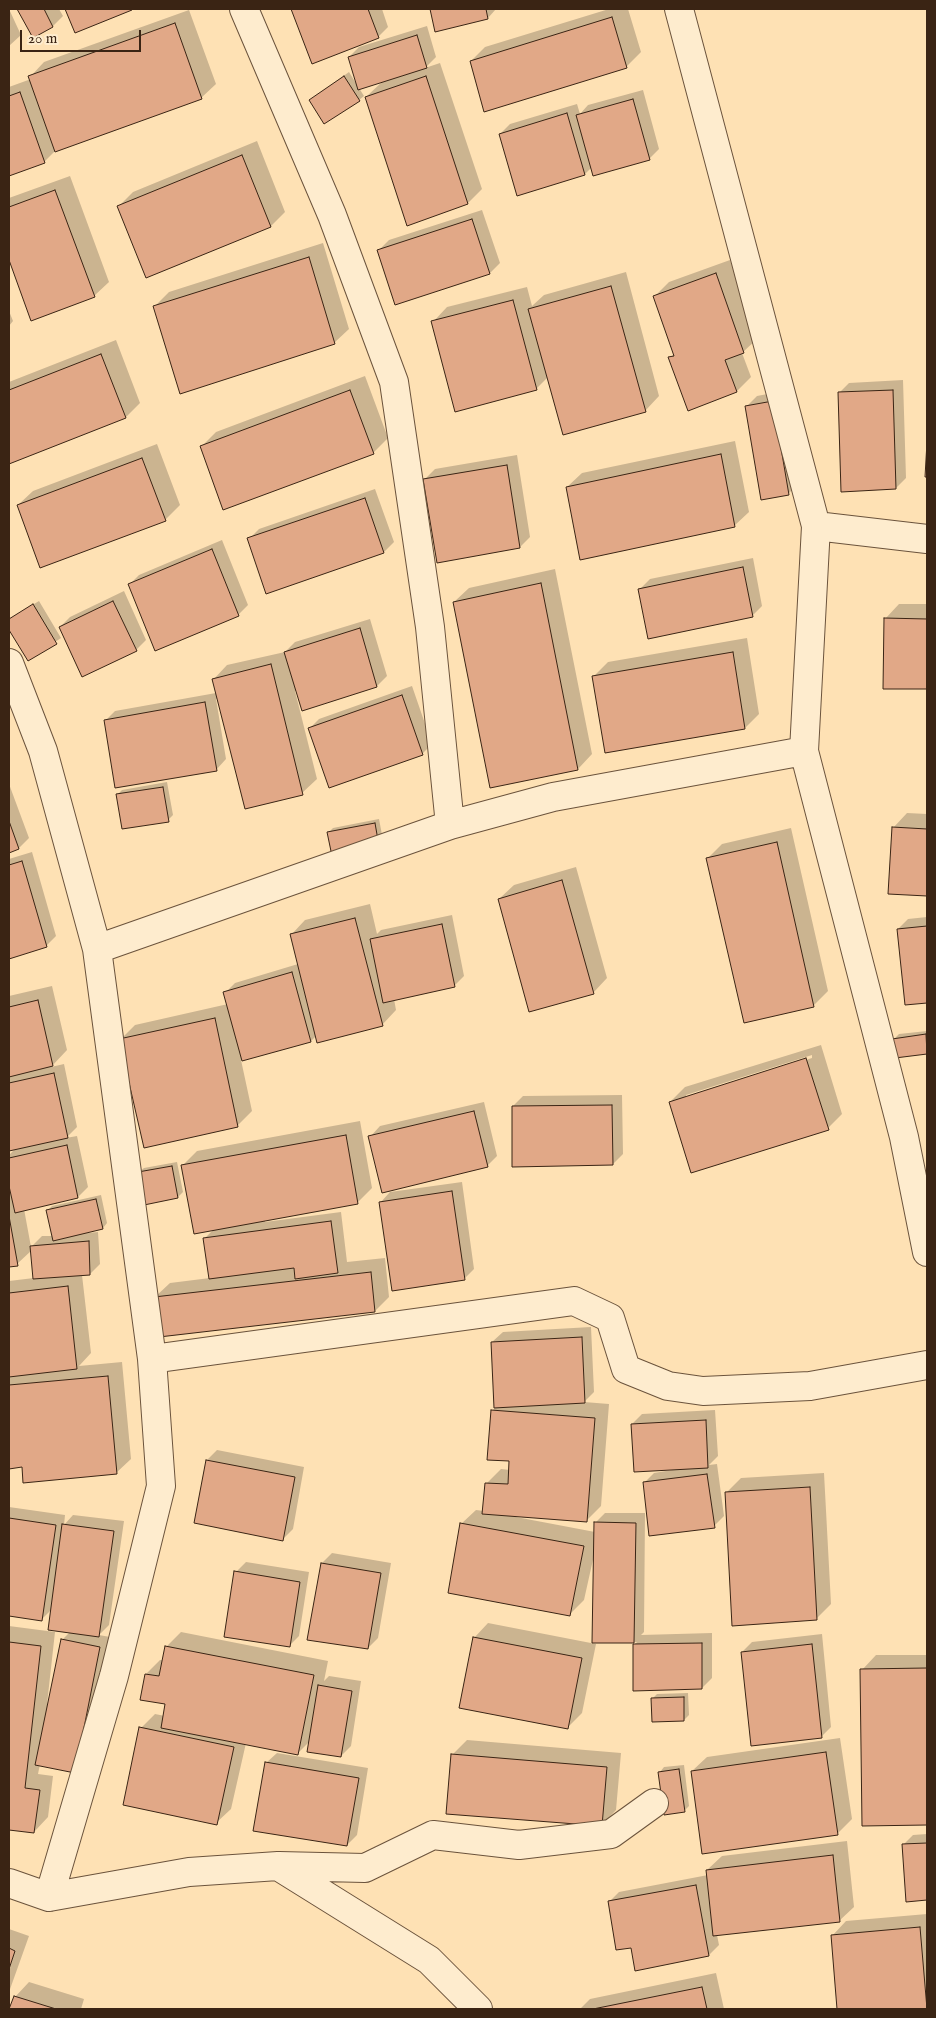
<!DOCTYPE html>
<style>
body{margin:0}
#map{position:relative;width:936px;height:2018px;overflow:hidden;background:#fee1b4;font-family:"IM FELL English",serif}
canvas{display:block}
.frame{position:absolute;inset:0;border:10px solid #3a2414;pointer-events:none}
.scale{position:absolute;left:20px;top:30px;width:121px;height:22px;box-sizing:border-box;border:2px solid #3a2414;border-top:0;padding-left:6px;font-size:15px;line-height:18px;white-space:nowrap;color:#3a2414;-webkit-text-stroke:4px #feecce;paint-order:stroke}
</style>
<div id="map">
<canvas width="936" height="2018"></canvas>
<div class="frame"></div>
<div class="scale">20 m</div>
</div>
<script>
const c = document.querySelector('canvas').getContext('2d');
c.lineJoin = 'round';
function fillPath(path, color) { c.fillStyle = color; c.fill(path, 'evenodd'); }
const shape = rows => new Path2D(rows.map(r => 'M' + r).join(''));
function stroke(path, color, width, dash) { c.strokeStyle = color; c.lineWidth = width; c.lineCap = dash ? 'butt' : 'round'; c.setLineDash(dash || []); c.stroke(path); }
fillPath(shape([
 [9,9,21,35,9,46],
 [19,9,59,9,63,16,53,26,33,36],
 [67,9,132,9,75,32],
 [293,9,382,9,388,27,378,37,313,62],
 [431,9,496,9,488,18,436,31],
 [609,9,628,9,641,52,626,67,471,61,485,47],
 [189,10,216,84,201,98,55,151,44,162,9,175,9,87,31,79,30,77,44,62],
 [427,26,436,57,425,68,440,63,482,189,468,203,366,97,383,81,359,88,364,96,359,100,310,100,349,72,357,85,349,57,359,47],
 [643,90,659,149,649,159,592,167,585,174,518,195,500,134,510,124,577,104,580,114,588,105],
 [257,141,285,212,271,226,147,277,119,206,133,192],
 [70,176,109,282,94,296,31,320,9,257,9,198],
 [482,210,500,263,490,273,396,304,379,250,389,240],
 [323,243,349,329,334,343,154,307,169,292],
 [730,260,758,338,742,353,751,377,737,391,670,358,675,353,654,297,669,282],
 [626,272,659,396,645,411,548,377,536,389,433,322,447,307,527,287,532,306,544,295],
 [9,311,13,321,9,326],
 [116,340,140,403,126,417,9,463,9,382],
 [365,376,388,438,373,453,202,446,216,432],
 [903,380,906,478,896,488,839,393,849,383],
 [783,391,798,484,788,494,747,406,757,396],
 [735,441,749,512,734,526,567,487,582,473],
 [157,444,180,505,165,520,18,505,33,491],
 [517,455,530,537,520,547,425,479,435,469],
 [375,489,394,542,384,552,267,592,249,539,259,529],
 [222,540,248,605,238,615,129,585,139,575],
 [753,558,762,606,752,616,640,589,650,579],
 [555,569,592,754,578,769,454,602,469,588],
 [124,591,146,640,136,650,60,627,70,617],
 [39,601,61,638,28,660,9,628,9,619],
 [899,604,927,604,927,688,884,687,885,619],
 [370,619,387,676,377,686,295,691,317,779,302,793,218,698,216,699,226,759,216,770,105,721,115,711,216,693,213,680,227,665,285,652,295,642],
 [747,638,759,714,745,728,594,676,608,662],
 [412,686,432,744,422,754,309,729,319,719],
 [167,782,173,815,168,820,117,795,122,790],
 [9,784,29,838,19,848,9,851],
 [907,813,927,814,927,895,890,893,893,828],
 [379,819,383,840,328,833,333,828],
 [791,828,828,991,813,1006,708,858,722,844],
 [32,852,56,936,46,946,9,957,9,859],
 [576,867,607,978,593,993,499,899,514,885],
 [370,904,377,934,381,930,452,915,464,976,454,986,394,999,396,1010,382,1025,316,1036,311,1041,241,1060,252,1111,238,1125,121,1039,135,1025,228,1004,225,993,235,983,298,964,291,935,305,920],
 [927,917,927,1001,906,1004,898,929,908,919],
 [52,986,67,1050,51,1067,64,1064,77,1127,66,1138,77,1136,88,1187,78,1197,24,1209,31,1247,42,1236,53,1236,47,1211,52,1206,101,1195,107,1223,103,1228,87,1231,87,1233,98,1232,100,1264,90,1274,82,1275,91,1353,79,1366,122,1362,131,1459,116,1473,23,1466,9,1467,9,1281,34,1278,32,1250,17,1264,9,1266,9,1155,15,1149,9,1150,9,996],
 [927,1031,927,1053,896,1057,894,1039,899,1034],
 [821,1045,842,1114,828,1128,670,1102,685,1087],
 [812,1055,812,1058,686,1098,686,1095],
 [622,1095,623,1154,613,1164,513,1106,523,1096],
 [484,1102,497,1156,487,1166,370,1137,380,1126],
 [360,1121,372,1188,358,1202,265,1220,265,1222,341,1212,347,1262,385,1258,389,1297,375,1311,160,1336,155,1297,170,1283,210,1278,205,1238,214,1229,183,1165,197,1151],
 [177,1162,183,1192,178,1197,145,1203,139,1172,144,1168],
 [462,1182,474,1269,464,1279,380,1203,390,1192],
 [591,1327,594,1392,584,1402,609,1404,601,1506,586,1521,517,1515,516,1517,595,1532,595,1523,605,1513,645,1513,644,1632,641,1635,712,1633,712,1678,702,1688,634,1645,637,1642,593,1641,594,1555,584,1600,570,1614,461,1524,476,1510,484,1511,486,1484,501,1469,510,1470,511,1460,492,1411,495,1408,492,1342,503,1332],
 [715,1410,718,1456,709,1465,717,1464,724,1516,714,1526,644,1483,654,1473,672,1470,671,1468,632,1424,642,1414],
 [217,1450,304,1467,293,1529,283,1539,207,1460],
 [824,1473,831,1604,816,1619,726,1493,741,1478],
 [9,1507,65,1515,64,1525,73,1515,124,1521,109,1625,99,1635,110,1637,84,1762,40,1764,38,1774,53,1776,48,1817,34,1832,9,1829,9,1626,55,1632,47,1704,49,1704,62,1640,70,1632,52,1609,41,1620,9,1615],
 [332,1553,391,1563,378,1638,368,1648,322,1563],
 [246,1562,309,1572,299,1636,289,1646,236,1572],
 [488,1623,596,1644,582,1713,567,1728,474,1638],
 [181,1632,328,1661,324,1681,329,1676,361,1681,351,1746,341,1756,310,1741,298,1753,246,1743,231,1809,216,1823,141,1728,155,1714,165,1716,167,1703,141,1699,146,1674,160,1660,163,1660,166,1647],
 [822,1634,831,1727,821,1737,742,1652,752,1642],
 [876,1655,927,1655,927,1824,864,1825,862,1670],
 [688,1693,689,1715,684,1720,652,1699,657,1694],
 [840,1738,852,1819,837,1834,692,1771,707,1757],
 [467,1740,621,1753,616,1810,602,1825,452,1755],
 [277,1753,368,1768,357,1835,347,1845,266,1763],
 [684,1765,689,1806,684,1811,660,1772,664,1767],
 [927,1834,927,1899,907,1901,903,1845,913,1835],
 [847,1841,854,1907,839,1921,717,1935,719,1945,709,1955,632,1946,609,1902,619,1892,708,1875,707,1870,722,1856],
 [927,1914,927,2007,910,2009,838,2009,832,1936,846,1921],
 [9,1929,29,1936,9,1992],
 [716,1973,724,2009,580,2009,590,1999],
 [29,1982,84,1999,81,2009,11,2009,15,1997]
]), '#0003');
const building = shape([
 [17,9,44,9,53,27,33,38,17,9],
 [65,9,131,9,132,10,75,33,65,9],
 [291,9,368,9,379,38,312,64,291,9],
 [430,9,486,9,488,19,435,32,430,9],
 [612,17,627,68,484,112,470,61,612,17],
 [175,23,202,99,55,152,28,76,175,23],
 [417,35,427,68,358,90,348,57,417,35],
 [344,76,360,101,324,124,309,100,344,76],
 [426,76,468,204,407,226,365,97,426,76],
 [20,92,45,163,9,176,9,96,20,92],
 [633,99,650,160,593,176,576,115,633,99],
 [567,113,585,175,517,196,499,134,567,113],
 [242,155,271,227,146,278,117,206,242,155],
 [55,190,95,297,31,321,9,260,9,207,55,190],
 [472,219,490,274,395,305,377,250,472,219],
 [309,257,335,344,180,394,153,306,309,257],
 [716,273,744,353,725,360,737,392,688,411,668,357,674,356,653,296,716,273],
 [611,286,646,412,563,435,528,309,611,286],
 [513,300,537,390,455,412,431,321,513,300],
 [101,354,126,418,9,464,9,390,101,354],
 [350,390,374,454,223,510,200,446,350,390],
 [893,390,896,489,841,492,838,392,893,390],
 [773,401,789,495,761,500,745,406,773,401],
 [927,442,927,477,925,477,927,442],
 [721,454,735,527,580,560,566,487,721,454],
 [142,458,166,521,40,568,17,505,142,458],
 [507,465,520,548,437,563,423,479,507,465],
 [365,498,384,553,266,594,247,538,365,498],
 [212,549,239,616,155,651,128,584,212,549],
 [743,567,753,617,648,639,638,589,743,567],
 [541,583,578,770,490,788,453,602,541,583],
 [113,601,137,651,82,677,59,627,113,601],
 [33,604,57,644,28,661,9,630,9,619,33,604],
 [884,618,927,619,927,689,883,689,884,618],
 [360,628,377,687,302,711,284,652,360,628],
 [733,652,745,729,605,753,592,676,733,652],
 [271,664,303,795,245,809,212,679,271,664],
 [402,695,423,755,329,788,308,728,402,695],
 [205,702,217,771,115,788,104,720,205,702],
 [163,787,169,822,122,829,116,794,163,787],
 [9,821,19,849,9,853,9,821],
 [375,823,379,846,332,856,327,832,375,823],
 [892,827,927,829,927,896,888,894,892,827],
 [777,842,814,1007,744,1023,706,858,777,842],
 [22,861,47,947,9,959,9,865,22,861],
 [562,880,594,994,529,1012,498,899,562,880],
 [355,918,383,1026,317,1043,290,934,355,918],
 [442,924,455,987,383,1003,370,939,442,924],
 [927,926,927,1003,905,1005,897,929,927,926],
 [292,972,311,1042,242,1061,223,992,292,972],
 [38,1000,53,1066,9,1077,9,1007,38,1000],
 [215,1018,238,1127,144,1148,119,1039,215,1018],
 [926,1034,927,1054,895,1058,892,1039,926,1034],
 [806,1058,829,1130,691,1173,669,1102,806,1058],
 [54,1073,68,1138,9,1151,9,1083,54,1073],
 [612,1105,613,1165,512,1167,512,1106,612,1105],
 [474,1111,488,1167,382,1193,368,1136,474,1111],
 [346,1135,358,1204,194,1234,181,1165,346,1135],
 [67,1145,78,1198,15,1213,9,1186,9,1158,67,1145],
 [172,1166,178,1198,144,1205,138,1172,172,1166],
 [452,1191,465,1280,392,1291,379,1202,452,1191],
 [96,1199,103,1229,53,1241,46,1210,96,1199],
 [9,1216,18,1266,9,1267,9,1216],
 [331,1221,338,1273,295,1279,294,1268,209,1279,203,1238,331,1221],
 [89,1241,90,1275,33,1279,30,1246,89,1241],
 [371,1272,375,1312,159,1337,154,1297,371,1272],
 [68,1286,77,1369,9,1377,9,1293,68,1286],
 [582,1337,585,1403,494,1408,491,1342,582,1337],
 [108,1376,117,1474,23,1483,22,1467,9,1469,9,1385,108,1376],
 [491,1410,595,1418,587,1522,482,1514,485,1483,508,1484,509,1461,487,1460,491,1410],
 [706,1420,708,1468,634,1472,631,1424,706,1420],
 [206,1460,295,1477,283,1541,194,1523,206,1460],
 [707,1474,715,1528,649,1536,643,1482,707,1474],
 [810,1487,817,1620,732,1626,725,1492,810,1487],
 [9,1518,56,1525,42,1621,9,1616,9,1518],
 [594,1522,636,1523,634,1643,592,1643,594,1522],
 [460,1523,584,1546,570,1616,448,1593,460,1523],
 [62,1524,114,1531,99,1637,48,1630,62,1524],
 [321,1563,381,1573,368,1649,307,1640,321,1563],
 [234,1571,300,1582,290,1647,224,1637,234,1571],
 [473,1637,582,1658,568,1729,459,1708,473,1637],
 [61,1639,100,1647,75,1773,35,1765,61,1639],
 [9,1642,41,1646,25,1788,40,1790,34,1833,9,1830,9,1642],
 [702,1643,702,1689,633,1691,633,1644,702,1643],
 [812,1644,822,1738,751,1746,741,1652,812,1644],
 [165,1646,314,1675,298,1755,161,1728,165,1704,140,1700,145,1674,159,1676,165,1646],
 [927,1668,927,1825,862,1826,860,1669,927,1668],
 [318,1685,352,1691,341,1757,307,1752,318,1685],
 [684,1697,684,1721,652,1722,651,1698,684,1697],
 [139,1727,234,1747,217,1825,123,1805,139,1727],
 [826,1752,838,1835,702,1854,691,1771,826,1752],
 [451,1754,607,1767,602,1826,446,1814,451,1754],
 [265,1762,359,1778,347,1846,253,1831,265,1762],
 [679,1769,685,1812,664,1815,658,1772,679,1769],
 [927,1843,927,1900,906,1902,902,1844,927,1843],
 [833,1855,840,1922,713,1936,706,1870,833,1855],
 [696,1885,709,1956,635,1971,631,1948,616,1950,608,1901,696,1885],
 [920,1927,927,2009,837,2009,831,1935,920,1927],
 [9,1948,15,1951,9,1969,9,1948],
 [702,1987,707,2009,593,2009,702,1987],
 [14,1996,56,2009,9,2009,14,1996]
]);
fillPath(building, '#e1a887');
stroke(building, '#3a2414', 1);
const street = shape([
 [244,9,332,215,394,382,430,627,450,825],
 [679,9,816,526,804,751,904,1137,927,1252],
 [816,526,927,539],
 [9,663,43,751,97,949,152,1359,161,1486,114,1676,49,1897],
 [97,949,450,825,553,797,804,751],
 [152,1359,574,1301,610,1318,626,1369,668,1386,703,1391,810,1386,927,1365],
 [279,1866,365,1868,433,1835,519,1845,611,1834,654,1803],
 [9,1883,49,1897,189,1872,278,1866,429,1960,478,2009]
]);
stroke(street, '#6b533c', 30);
stroke(street, '#feecce', 28);
</script>
